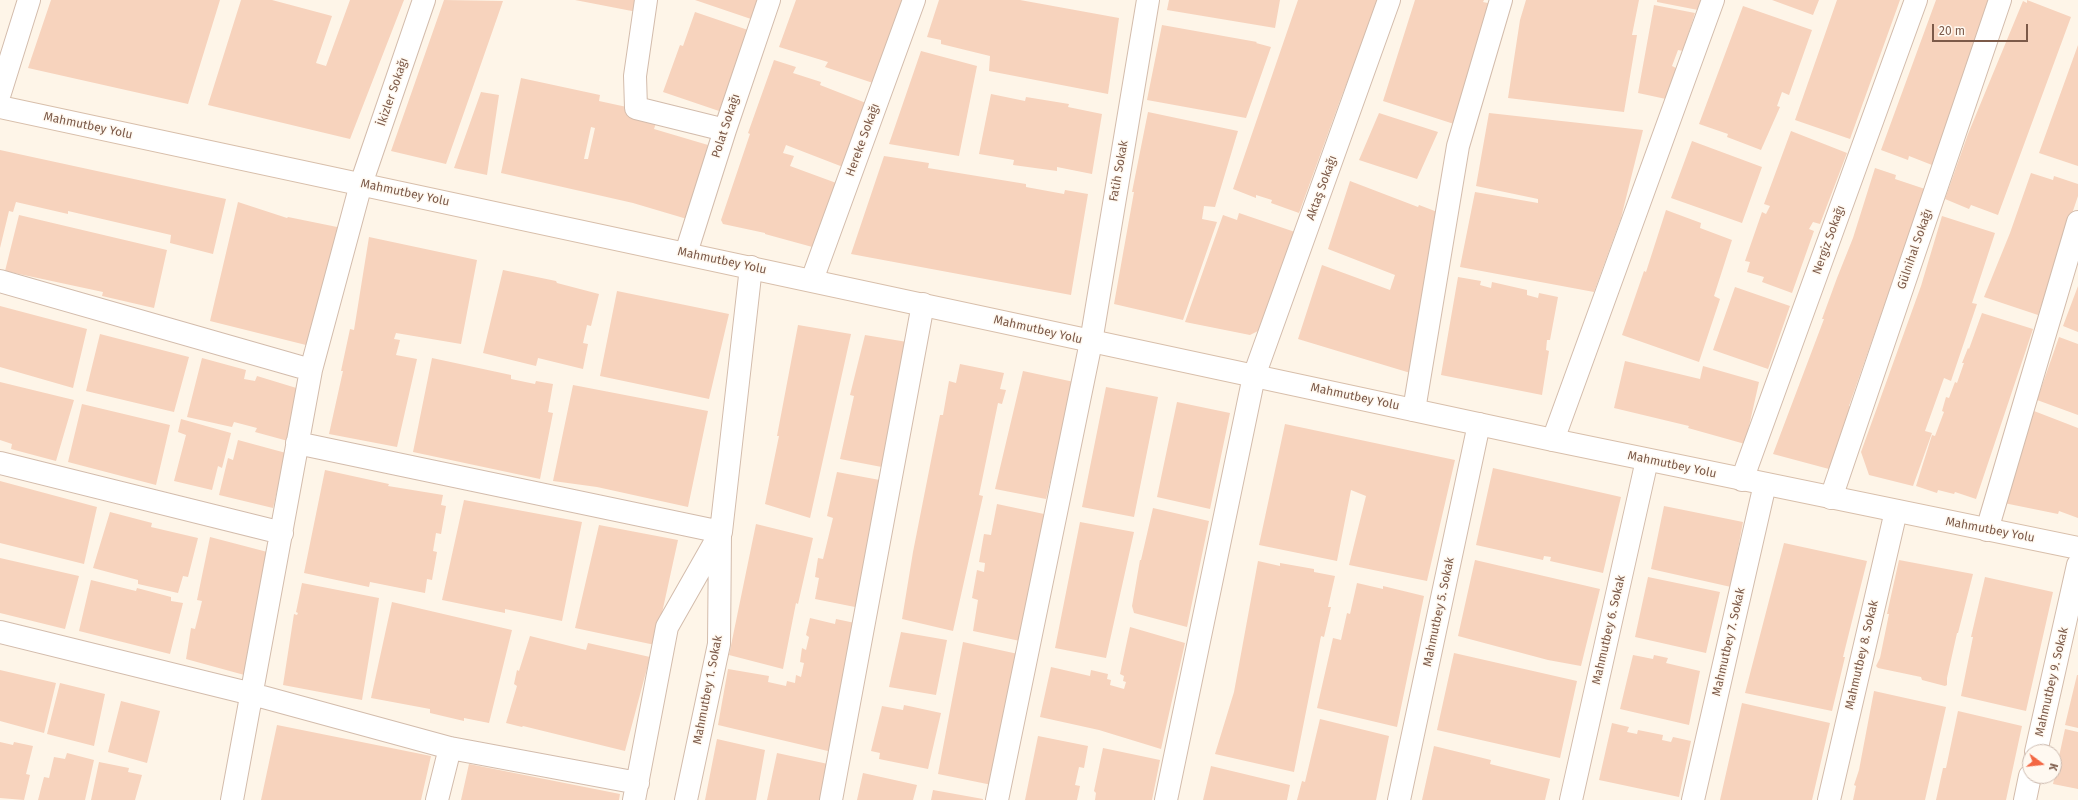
<!DOCTYPE html>
<meta charset="utf-8">
<style>
body{margin:0}
#map{position:relative;width:2078px;height:800px;overflow:hidden;background:#fef5e8;font-family:"Fira Sans",sans-serif}
canvas{display:block}
.north{position:absolute;left:2022px;top:744px;width:40px;height:40px;box-sizing:border-box;background:#fff9f1;border:1px solid #cbb9ae;border-radius:50%;rotate:105deg;font-size:11px;font-weight:700;line-height:16px;text-align:center;color:#7c5a49}
.north::after{content:'';display:block;margin:auto;width:14px;height:18px;background:#f36743;clip-path:polygon(50% 0,100% 100%,50% 72%,0 100%)}
.scale{position:absolute;left:1932px;top:24px;width:96px;height:18px;box-sizing:border-box;border:2px solid #7c5a49;border-top:0;padding-left:5px;font-size:12px;line-height:14px;white-space:nowrap;color:#7c5a49;-webkit-text-stroke:3px #fff9f1;paint-order:stroke}
</style>
<div id="map">
<canvas width="2078" height="800"></canvas>
<div class="north">K</div>
<div class="scale">20 m</div>
</div>
<script>
const c = document.querySelector('canvas').getContext('2d');
c.lineJoin = 'round';
function fillPath(path, color) { c.fillStyle = color; c.fill(path, 'evenodd'); }
const shape = rows => new Path2D(rows.map(r => 'M' + r).join(''));
function stroke(path, color, width, dash) { c.strokeStyle = color; c.lineWidth = width; c.lineCap = dash ? 'butt' : 'round'; c.setLineDash(dash || []); c.stroke(path); }
function drawText(font, color, halo, rows, align = 'center') {
  c.font = font + ' "Fira Sans",sans-serif'; c.lineWidth = 3; c.setLineDash([]); c.textBaseline = 'middle'; c.strokeStyle = halo; c.fillStyle = color; for (const [text, x, y, turn = 0] of rows) {
    c.save(); c.translate(x, y); c.rotate((+turn || 0) * Math.PI / 180); c.textAlign = isNaN(turn) ? turn : align; if (halo) c.strokeText(text, 0, 0); c.fillText(text, 0, 0); c.restore();
  }
}
fillPath(shape([
 [51,0,220,0,188,104,28,68],
 [241,0,272,0,332,16,316,63,326,66,350,0,404,0,350,139,208,105],
 [444,0,503,1,446,164,391,151],
 [575,0,639,0,637,12],
 [695,0,759,0,751,19],
 [796,0,903,0,876,84,825,67,828,62,779,47],
 [939,0,1020,0,1119,18,1108,94,989,71,990,56,941,44,941,40,927,37],
 [1169,0,1280,0,1275,28,1167,10],
 [1298,0,1380,0,1342,95,1299,213,1271,203,1272,200,1256,195,1256,198,1233,189],
 [1415,0,1484,0,1483,2,1492,4,1454,124,1383,101],
 [1526,0,1639,0,1632,35,1637,35,1624,112,1508,98,1520,20],
 [1657,0,1702,0,1698,10,1657,2],
 [1772,0,1819,0,1813,15],
 [1837,0,1900,0,1850,139,1795,120],
 [1936,0,1992,0,1958,89,1932,165,1909,156,1908,160,1881,150],
 [2027,0,2071,17,1998,215,1971,205,1969,209,1945,199,1968,134,2023,1,2027,3],
 [1654,5,1695,13,1683,51,1678,50,1672,66,1676,68,1666,99,1638,93],
 [1743,6,1812,30,1789,95,1782,92,1777,106,1780,107,1761,150,1727,137,1728,134,1699,124],
 [695,12,748,30,722,112,663,92,680,45,683,46],
 [1162,25,1257,42,1256,43,1271,47,1246,118,1147,100],
 [2078,45,2078,166,2039,153],
 [921,51,977,66,959,156,889,144],
 [774,60,796,67,793,73,821,82,820,85,866,103,843,167,786,145,783,153,794,156,790,166,839,184,816,248,765,234,765,233,723,224,721,220,750,134,748,133],
 [521,78,600,95,599,101,659,114,654,129,708,145,687,219,633,203,501,173],
 [591,127,595,128,588,159,584,159],
 [481,92,499,95,487,175,454,168],
 [991,94,1025,101,1026,97,1069,104,1068,107,1102,114,1092,174,1057,167,1057,171,1013,165,1014,160,979,154],
 [1148,112,1238,131,1215,207,1204,206,1202,219,1217,222,1183,320,1114,304,1134,192,1132,192],
 [1379,113,1438,132,1417,179,1359,160],
 [1489,113,1643,130,1621,218,1594,292,1460,267,1475,192,1538,203,1538,199,1476,186],
 [1791,131,1847,153,1820,224,1813,222,1809,229,1814,231,1792,293,1762,282,1764,277,1747,272,1750,262,1745,261,1762,212,1766,214,1770,206,1764,204],
 [1692,141,1762,167,1742,223,1671,198],
 [0,150,226,199,213,254,170,243,171,235,68,211,68,214,16,202,13,212,9,211,0,248],
 [884,156,929,163,928,168,1026,184,1026,187,1064,194,1065,190,1088,194,1071,295,851,254],
 [1875,168,1896,175,1895,179,1925,189,1849,406,1853,407,1829,469,1773,454,1824,319,1822,319,1837,278,1853,238],
 [2031,173,2053,180,2054,176,2078,184,2078,196,2038,315,1984,297,2010,233],
 [1350,181,1418,207,1419,205,1440,213,1417,375,1298,339,1322,265,1390,290,1395,275,1328,249],
 [238,202,287,218,288,217,342,228,310,346,210,321],
 [1666,210,1701,223,1700,228,1732,240,1714,296,1720,299,1699,362,1622,335,1644,271,1646,272],
 [1239,213,1295,232,1262,329,1250,335,1185,322,1223,215,1237,220],
 [19,215,167,250,154,308,102,296,103,292,5,271],
 [1942,216,1995,233,1972,303,1977,304,1951,381,1944,378,1925,431,1932,433,1913,486,1869,475,1861,452,1921,286],
 [369,237,477,260,461,344,396,333,394,339,400,340,396,355,417,359,397,447,329,434,343,371,341,371,350,329,354,330],
 [503,270,556,281,557,283,599,294,591,326,587,325,583,343,588,344,583,369,538,358,536,366,483,353],
 [1458,277,1481,281,1480,285,1491,288,1492,282,1527,290,1527,295,1538,298,1539,293,1558,297,1550,340,1547,340,1546,350,1549,351,1542,395,1441,375],
 [2078,286,2078,332,2063,326],
 [1735,287,1790,306,1768,369,1713,350],
 [617,291,729,314,709,399,600,376],
 [0,306,87,329,73,388,0,367],
 [1982,313,2033,329,1976,499,1955,492,1954,494,1938,490,1937,493,1916,486,1932,435,1935,436,1944,412,1942,411,1946,397,1949,398,1955,382,1957,383,1964,363,1962,363,1968,348,1969,349],
 [798,325,851,334,810,518,765,504,779,436,777,436],
 [100,334,189,357,174,412,86,391],
 [865,335,907,342,887,468,840,459,854,396,850,395],
 [2059,337,2078,344,2078,415,2037,400],
 [202,358,246,370,244,379,255,381,257,376,303,390,288,441,255,432,257,428,234,422,232,427,187,417],
 [432,358,511,375,511,379,535,384,536,381,553,384,548,412,553,413,540,479,413,452],
 [1625,361,1700,379,1703,366,1759,382,1745,444,1688,428,1689,426,1614,408],
 [960,364,1004,373,1000,389,1006,390,1002,404,998,403,979,495,983,496,953,631,902,619,913,552,940,415,943,415,949,381,956,383],
 [1023,371,1074,382,1046,499,995,489],
 [0,382,74,400,56,461,11,449,12,444,0,440],
 [573,385,708,411,688,507,597,487,553,481],
 [1106,387,1158,397,1134,517,1082,507],
 [1177,402,1230,413,1210,509,1157,497],
 [82,404,170,425,156,485,68,462],
 [2034,411,2078,428,2078,518,2059,511,2058,514,1999,502],
 [181,419,231,433,222,468,218,466,212,490,174,481,186,435,178,432],
 [1285,424,1455,460,1427,581,1349,565,1366,496,1351,490,1337,561,1259,545],
 [238,440,286,453,273,508,219,495,228,458,233,460],
 [1493,468,1621,497,1603,573,1550,561,1551,557,1544,556,1543,560,1476,545],
 [325,470,389,484,388,486,443,495,441,505,446,506,441,534,436,533,433,551,437,552,432,580,427,579,425,593,370,582,369,587,304,573],
 [837,472,885,481,860,608,815,599,819,578,815,577,818,558,823,559,833,518,827,516],
 [0,481,97,507,84,564,0,543],
 [464,500,582,522,562,621,505,609,505,613,442,600],
 [997,504,1044,514,1020,641,973,631,978,600,972,598,977,570,984,572,985,563,979,562,984,534,991,535],
 [1664,506,1743,522,1731,587,1651,569],
 [1153,508,1209,521,1187,627,1134,613,1132,606,1140,560,1141,560],
 [110,512,152,523,151,527,198,538,188,577,183,576,178,593,138,584,138,580,93,568],
 [1080,522,1134,532,1106,658,1055,648],
 [756,524,813,538,798,604,796,603,783,669,729,655],
 [599,525,678,540,655,645,575,628],
 [210,537,275,554,248,676,186,659,191,628,195,629,202,601,197,600],
 [1784,543,1867,561,1843,657,1845,657,1832,711,1745,693],
 [0,558,79,576,65,629,0,613],
 [1475,560,1600,589,1581,666,1548,660,1458,636],
 [1899,560,1973,574,1958,633,1957,633,1947,678,1947,685,1945,686,1922,680,1921,677,1878,668,1876,666,1880,658,1889,614,1887,614],
 [1258,561,1280,566,1280,563,1314,569,1314,572,1335,576,1328,607,1331,607,1324,637,1321,636,1294,772,1215,754,1234,692],
 [1648,577,1720,592,1706,653,1635,637],
 [1985,577,2053,592,2026,711,1961,696,1973,637,1971,637],
 [91,580,136,591,137,588,171,597,171,601,183,603,170,654,79,631],
 [302,583,379,598,362,700,283,685,294,614,297,615,298,613,296,612],
 [1357,583,1383,589,1383,586,1424,596,1397,727,1317,708,1333,638,1341,640,1347,613,1350,614],
 [392,602,512,630,489,723,464,718,464,721,430,713,430,709,371,698],
 [810,618,835,624,836,619,855,623,832,752,718,725,728,669,769,676,768,682,786,686,787,681,795,683,796,675,801,677,804,663,800,662,802,648,806,650,809,637,806,635],
 [1130,627,1185,643,1161,749,1099,730,1040,717,1051,667,1090,676,1091,670,1108,674,1107,679,1111,680,1110,685,1124,689,1126,682,1123,681,1124,676,1120,674],
 [901,632,947,640,936,695,889,687],
 [530,636,586,650,588,643,650,657,625,751,523,726,522,727,506,723,517,686,514,684,517,670,519,671],
 [963,642,1018,654,992,785,938,774],
 [1454,653,1577,681,1560,758,1437,730],
 [1633,655,1653,659,1654,655,1668,658,1666,663,1700,671,1689,725,1620,709],
 [0,670,56,683,44,733,0,721],
 [2077,675,2078,675,2078,728,2065,725],
 [60,683,105,694,94,746,47,734],
 [1874,691,1946,707,1925,800,1853,800,1856,786,1854,785,1859,770],
 [121,701,160,711,147,763,108,752],
 [1742,703,1830,723,1812,800,1720,800],
 [904,705,941,713,928,769,879,759,880,753,871,751,882,706,903,710],
 [1958,711,2022,726,2006,800,1936,800,1943,768,1946,768],
 [1320,719,1389,736,1376,800,1297,800,1302,781,1305,782],
 [1612,723,1629,727,1627,732,1637,734,1638,730,1663,735,1662,740,1671,742,1673,737,1691,741,1679,797,1599,780],
 [277,725,431,756,421,800,261,800],
 [2065,729,2078,732,2078,789,2053,784],
 [1038,736,1088,746,1084,768,1079,767,1075,785,1080,786,1077,800,1025,800],
 [717,739,765,750,756,800,705,800],
 [0,742,13,745,14,742,33,746,26,774,30,775,24,800,0,798],
 [1434,746,1491,760,1490,764,1550,779,1545,800,1422,800],
 [1103,748,1160,760,1152,800,1095,800,1096,793,1094,791],
 [67,753,94,760,85,800,38,800,44,777,49,778,54,757,65,759],
 [777,753,828,764,821,800,767,800],
 [99,762,129,768,128,772,142,775,135,800,91,800],
 [469,764,620,794,619,800,461,800],
 [1211,766,1290,785,1287,800,1203,800],
 [863,773,917,785,913,800,857,800],
 [933,790,983,799,983,800,931,800]
]), '#f7d3bd');
const street = shape([
 [646,0,635,76,636,108,725,130],
 [0,93,29,0],
 [686,253,725,130,769,0],
 [812,280,914,0],
 [0,281,311,370],
 [1414,410,1458,146,1501,0],
 [1553,440,1713,0],
 [297,443,721,532],
 [0,463,282,533],
 [1742,480,1916,0],
 [1831,498,2000,0],
 [1987,530,2078,222],
 [0,632,252,694,450,748,638,783],
 [2036,752,2078,565],
 [232,800,311,370,361,184,424,0],
 [437,800,450,748],
 [634,800,667,627,721,532,751,267],
 [686,800,719,644,720,535],
 [831,800,923,304],
 [997,800,1091,342,1148,0],
 [1166,800,1254,376,1389,0],
 [1399,800,1479,424],
 [1571,800,1647,460],
 [1693,800,1765,484],
 [1829,800,1896,511],
 [2025,800,2030,776]
]);
const secondary = shape([
 [0,107,1553,440,2078,548]
]);
stroke(street, '#d3bcac', 24);
stroke(secondary, '#d8bfab', 24);
stroke(street, '#fff', 22);
stroke(secondary, '#fff', 22);
drawText('12px', '#7c5a49', '#fff9f1', [
 ["İkizler Sokağı",393,92,-71],
 ["Mahmutbey Yolu",88,126,12],
 ["Polat Sokağı",726,126,-72],
 ["Hereke Sokağı",863,140,-70],
 ["Fatih Sokak",1119,171,-80],
 ["Aktaş Sokağı",1322,188,-70],
 ["Mahmutbey Yolu",405,193,12],
 ["Nergiz Sokağı",1829,240,-70],
 ["Gülnihal Sokağı",1915,249,-71],
 ["Mahmutbey Yolu",722,261,12],
 ["Mahmutbey Yolu",1038,330,13],
 ["Mahmutbey Yolu",1355,397,12],
 ["Mahmutbey Yolu",1672,465,12],
 ["Mahmutbey Yolu",1990,530,11],
 ["Mahmutbey 5. Sokak",1439,612,-78],
 ["Mahmutbey 6. Sokak",1609,630,-77],
 ["Mahmutbey 7. Sokak",1729,642,-77],
 ["Mahmutbey 8. Sokak",1862,655,-77],
 ["Mahmutbey 9. Sokak",2052,682,-77],
 ["Mahmutbey 1. Sokak",708,690,-79]
]);
</script>
